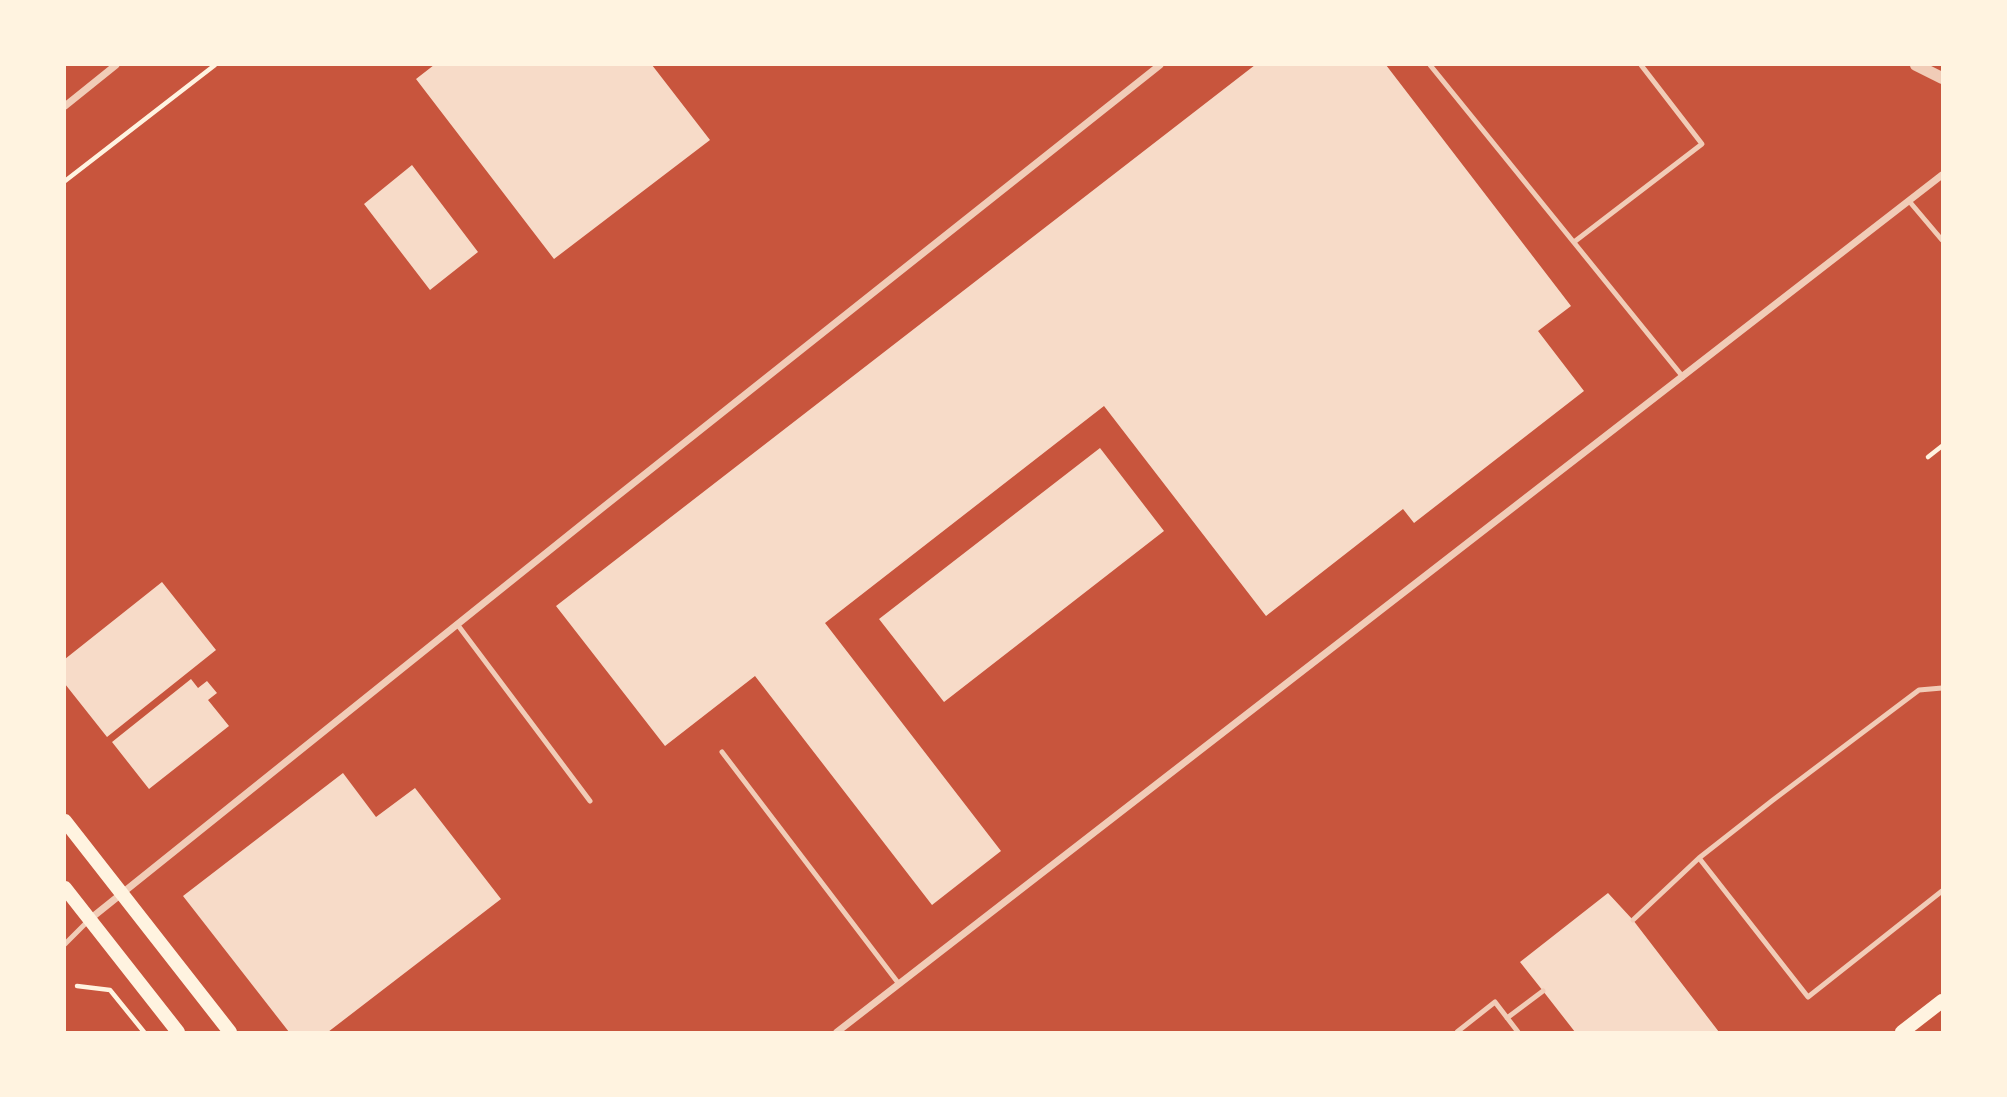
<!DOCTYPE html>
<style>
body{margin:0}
#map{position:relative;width:2007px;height:1097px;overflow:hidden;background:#c8553d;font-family:"DejaVu Sans",sans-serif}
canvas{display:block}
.frame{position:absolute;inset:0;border:66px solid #fff3e0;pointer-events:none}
</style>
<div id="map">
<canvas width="2007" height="1097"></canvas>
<div class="frame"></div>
</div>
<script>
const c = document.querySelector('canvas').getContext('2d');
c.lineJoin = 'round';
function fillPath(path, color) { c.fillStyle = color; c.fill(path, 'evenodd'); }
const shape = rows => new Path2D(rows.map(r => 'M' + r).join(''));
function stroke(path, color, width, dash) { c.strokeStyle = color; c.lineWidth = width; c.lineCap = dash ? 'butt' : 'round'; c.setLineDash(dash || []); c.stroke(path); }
fillPath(shape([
 [434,65,652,65,710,140,554,259,416,79],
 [1255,65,1386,65,1571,306,1538,331,1584,391,1414,523,1403,509,1266,616,1104,406,825,623,1001,851,932,905,755,676,665,746,556,606],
 [412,165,478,252,430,290,364,204],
 [1100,448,1164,531,944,702,879,619],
 [162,582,216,650,107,737,65,684,65,659],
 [191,679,198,688,207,681,217,693,208,700,229,726,149,789,112,742],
 [343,773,376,817,415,788,501,899,328,1032,289,1032,183,896],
 [1608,893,1633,920,1719,1032,1575,1032,1543,991,1520,962]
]), '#f7dbc8');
stroke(shape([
 [65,181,215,65],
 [1928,457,1942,446],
 [77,986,110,990,144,1032]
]), '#fff3e0', 4.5);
stroke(shape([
 [1430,65,1683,377],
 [1909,201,1942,240],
 [1574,242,1702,144,1641,65],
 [457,624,590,801],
 [1942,688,1919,690,1773,800,1699,858,1808,997,1942,891],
 [722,752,899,984],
 [1633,920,1699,858],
 [65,944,88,921],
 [1507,1018,1543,991],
 [1457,1032,1495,1002,1518,1032]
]), '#f1ccb7', 5);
stroke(shape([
 [65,106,116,65],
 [90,919,601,509,1160,65],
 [837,1032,1942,175]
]), '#f1ccb7', 7);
stroke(shape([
 [1916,65,1942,78]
]), '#f1ccb7', 12);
stroke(shape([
 [65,821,230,1032],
 [65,888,178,1032],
 [1902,1032,1942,1001]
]), '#fff3e0', 14);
</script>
